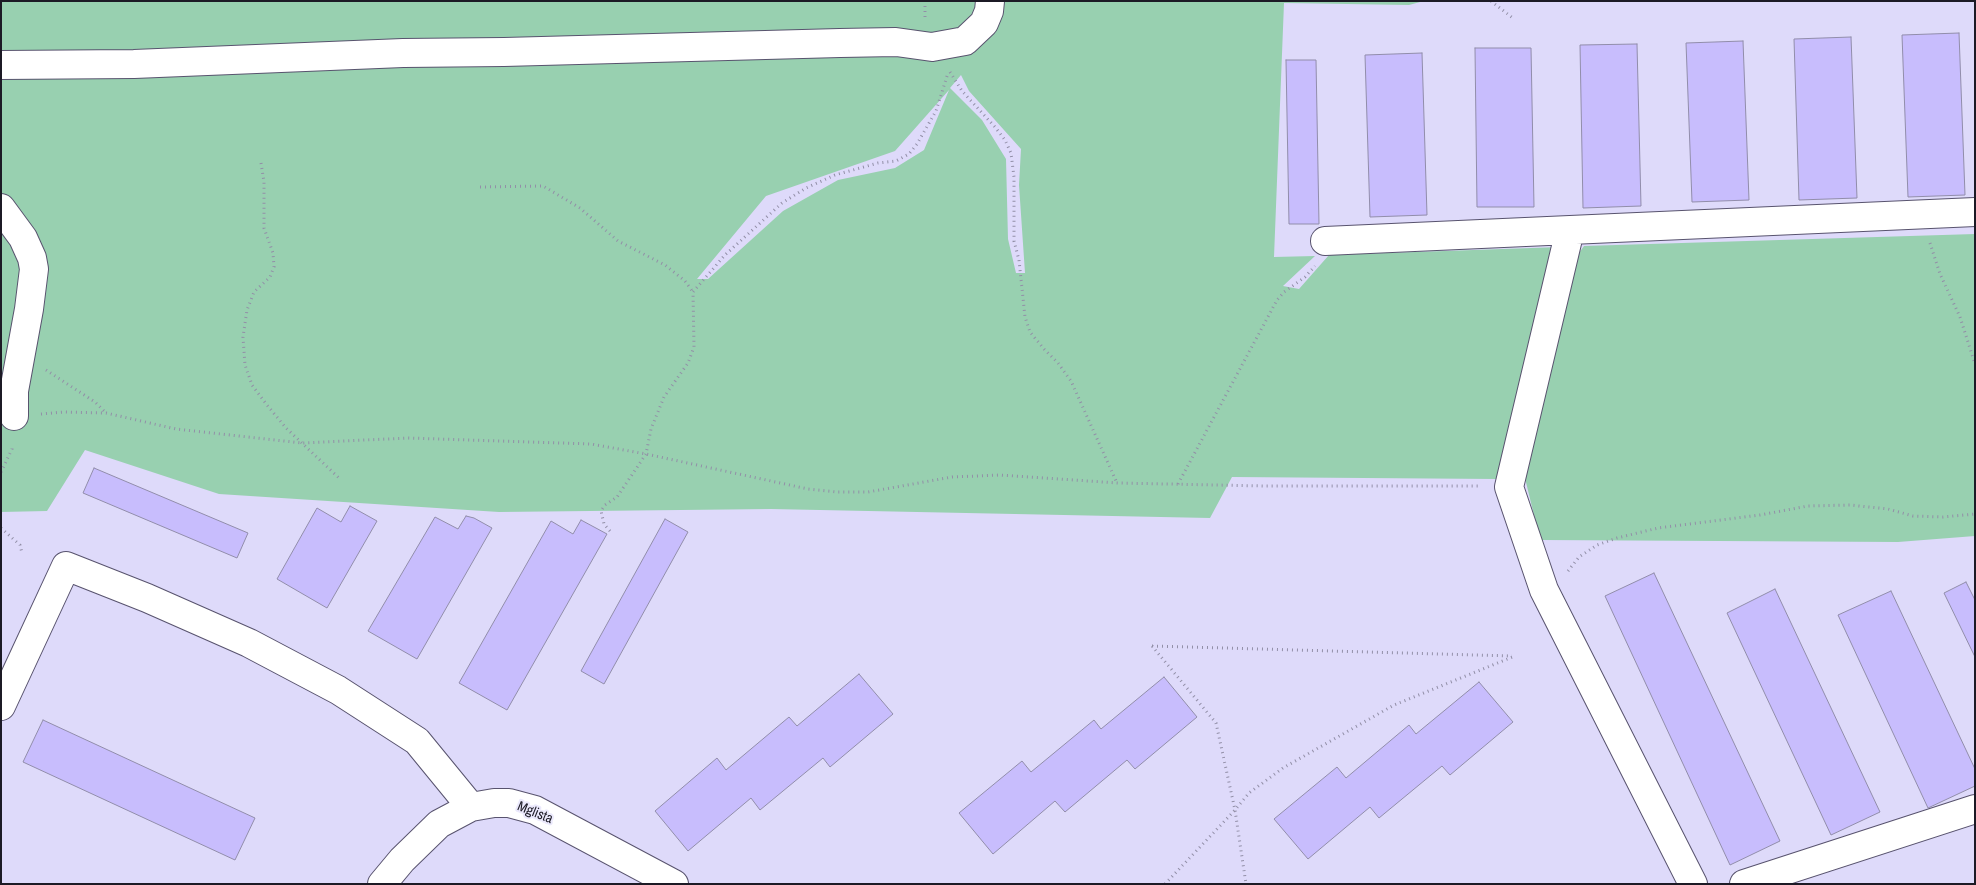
<!DOCTYPE html>
<style>
body{margin:0}
#map{position:relative;width:1976px;height:885px;overflow:hidden;background:#dedafa;font-family:"Archivo Narrow",sans-serif}
canvas{display:block}
.frame{position:absolute;inset:0;border:2px solid #1c1a25;pointer-events:none}
</style>
<div id="map">
<canvas width="1976" height="885"></canvas>
<div class="frame"></div>
</div>
<script>
const c = document.querySelector('canvas').getContext('2d');
c.lineJoin = 'round';
function fillPath(path, color) { c.fillStyle = color; c.fill(path, 'evenodd'); }
const shape = rows => new Path2D(rows.map(r => 'M' + r).join(''));
function stroke(path, color, width, dash) { c.strokeStyle = color; c.lineWidth = width; c.lineCap = dash ? 'butt' : 'round'; c.setLineDash(dash || []); c.stroke(path); }
function drawText(font, color, halo, rows, align = 'center') {
  c.font = font + ' "Archivo Narrow",sans-serif'; c.lineWidth = 4; c.setLineDash([]); c.textBaseline = 'middle'; c.strokeStyle = halo; c.fillStyle = color; for (const [text, x, y, turn = 0] of rows) {
    c.save(); c.translate(x, y); c.rotate((+turn || 0) * Math.PI / 180); c.textAlign = isNaN(turn) ? turn : align; if (halo) c.strokeText(text, 0, 0); c.fillText(text, 0, 0); c.restore();
  }
}
fillPath(shape([
 [1,1,1424,1,1409,5,1284,3,1274,257,1315,256,1283,286,1299,289,1329,255,1560,247,1512,437,1496,479,1232,477,1210,518,771,509,499,512,219,494,85,450,47,511,1,512],
 [961,75,969,91,1021,149,1019,185,1025,273,1016,273,1008,239,1006,159,982,120,950,88],
 [949,90,924,150,895,168,838,180,783,211,708,279,697,279,766,196,895,151],
 [1975,234,1975,536,1898,542,1540,540,1524,474,1569,282,1579,253,1584,246]
]), '#98d0b0');
const building = shape([
 [1959,33,1965,195,1908,197,1902,35,1959,33],
 [1851,37,1857,198,1799,200,1794,39,1851,37],
 [1743,41,1749,200,1692,202,1686,43,1743,41],
 [1637,44,1641,206,1583,208,1580,45,1637,44],
 [1475,48,1531,48,1534,207,1477,207,1475,48],
 [1422,53,1427,215,1370,217,1365,55,1422,53],
 [1286,60,1316,60,1319,224,1289,224,1286,60],
 [94,468,248,533,237,558,83,493,94,468],
 [350,506,377,521,327,608,277,579,317,508,341,522,350,506],
 [466,516,474,518,492,528,417,659,368,631,435,517,458,529,466,516],
 [665,519,688,532,604,684,581,671,665,519],
 [581,520,607,534,507,710,459,683,551,521,573,534,581,520],
 [1654,573,1780,841,1730,865,1605,596,1654,573],
 [1966,582,1975,600,1975,657,1944,593,1966,582],
 [1775,589,1880,812,1831,835,1727,613,1775,589],
 [1891,591,1975,769,1975,786,1928,808,1838,615,1891,591],
 [859,674,893,714,830,767,823,758,760,810,751,798,688,851,655,811,717,758,726,770,789,717,797,726,859,674],
 [1164,677,1197,717,1135,769,1127,760,1065,812,1055,801,993,854,959,813,1022,761,1031,772,1094,720,1101,729,1164,677],
 [1479,682,1513,722,1450,775,1442,766,1379,818,1370,807,1308,859,1274,819,1337,767,1346,778,1409,725,1416,734,1479,682],
 [43,720,255,818,235,860,23,762,43,720]
]);
fillPath(building, '#c8bdfd');
stroke(building, '#918daa', 1);
const minor = shape([
 [1,65,134,64,403,53,504,52,840,43,896,42,932,47,965,41,984,23,989,11,990,1],
 [1,208,23,238,32,258,34,269,29,309,14,391,14,416],
 [1570,230,1975,212],
 [1325,241,1570,230,1509,487,1544,590,1693,884],
 [1,706,66,566,147,598,249,643,338,690,417,741,471,807],
 [382,884,402,860,439,824,471,807,494,803,509,803,535,810,674,884],
 [1744,884,1975,809]
]);
stroke(minor, '#58536e', 30);
stroke(shape([
 [925,1,925,17],
 [1491,1,1514,19],
 [1524,1,1524,3],
 [950,72,962,91,995,127,1005,140,1011,153,1014,177,1014,241,1019,260,1025,317,1030,332,1044,349,1058,363,1071,381,1117,483],
 [261,163,264,182,264,228,273,253,274,267,270,277,254,292,247,310,243,337,245,365,252,385,267,405,286,428,339,478],
 [480,187,543,186,580,208,618,241,665,265,685,281,693,292],
 [1930,243,1940,274,1960,317,1975,364],
 [46,370,95,402,106,413],
 [41,414,64,412,106,413,176,429,302,443,408,438,591,444,646,454,808,489,837,492,868,492,952,477,1000,475,1118,483,1265,486,1481,486],
 [1,472,12,449,12,445],
 [1178,484,1277,300,1284,292,1305,277,1315,266],
 [1,528,20,545,22,553],
 [610,531,604,524,601,511,605,505,617,497,646,454,651,429,664,397,688,363,694,347,693,292,725,255,782,203,806,188,835,175,878,163,896,161,909,154,917,144,936,111,948,73],
 [1568,571,1579,557,1597,545,1617,538,1658,528,1760,515,1808,506,1850,505,1888,509,1913,516,1943,517,1975,514],
 [1152,646,1512,656],
 [1152,646,1216,723,1235,810,1246,884],
 [1165,884,1235,810,1249,793,1283,768,1394,705,1515,656]
]), '#928fa7', 3, [1, 4]);
stroke(minor, '#fff', 28);
drawText('14px', '#1c1a25', '#ebe9fc', [
 ["Mglista",535,813,22]
]);
</script>
